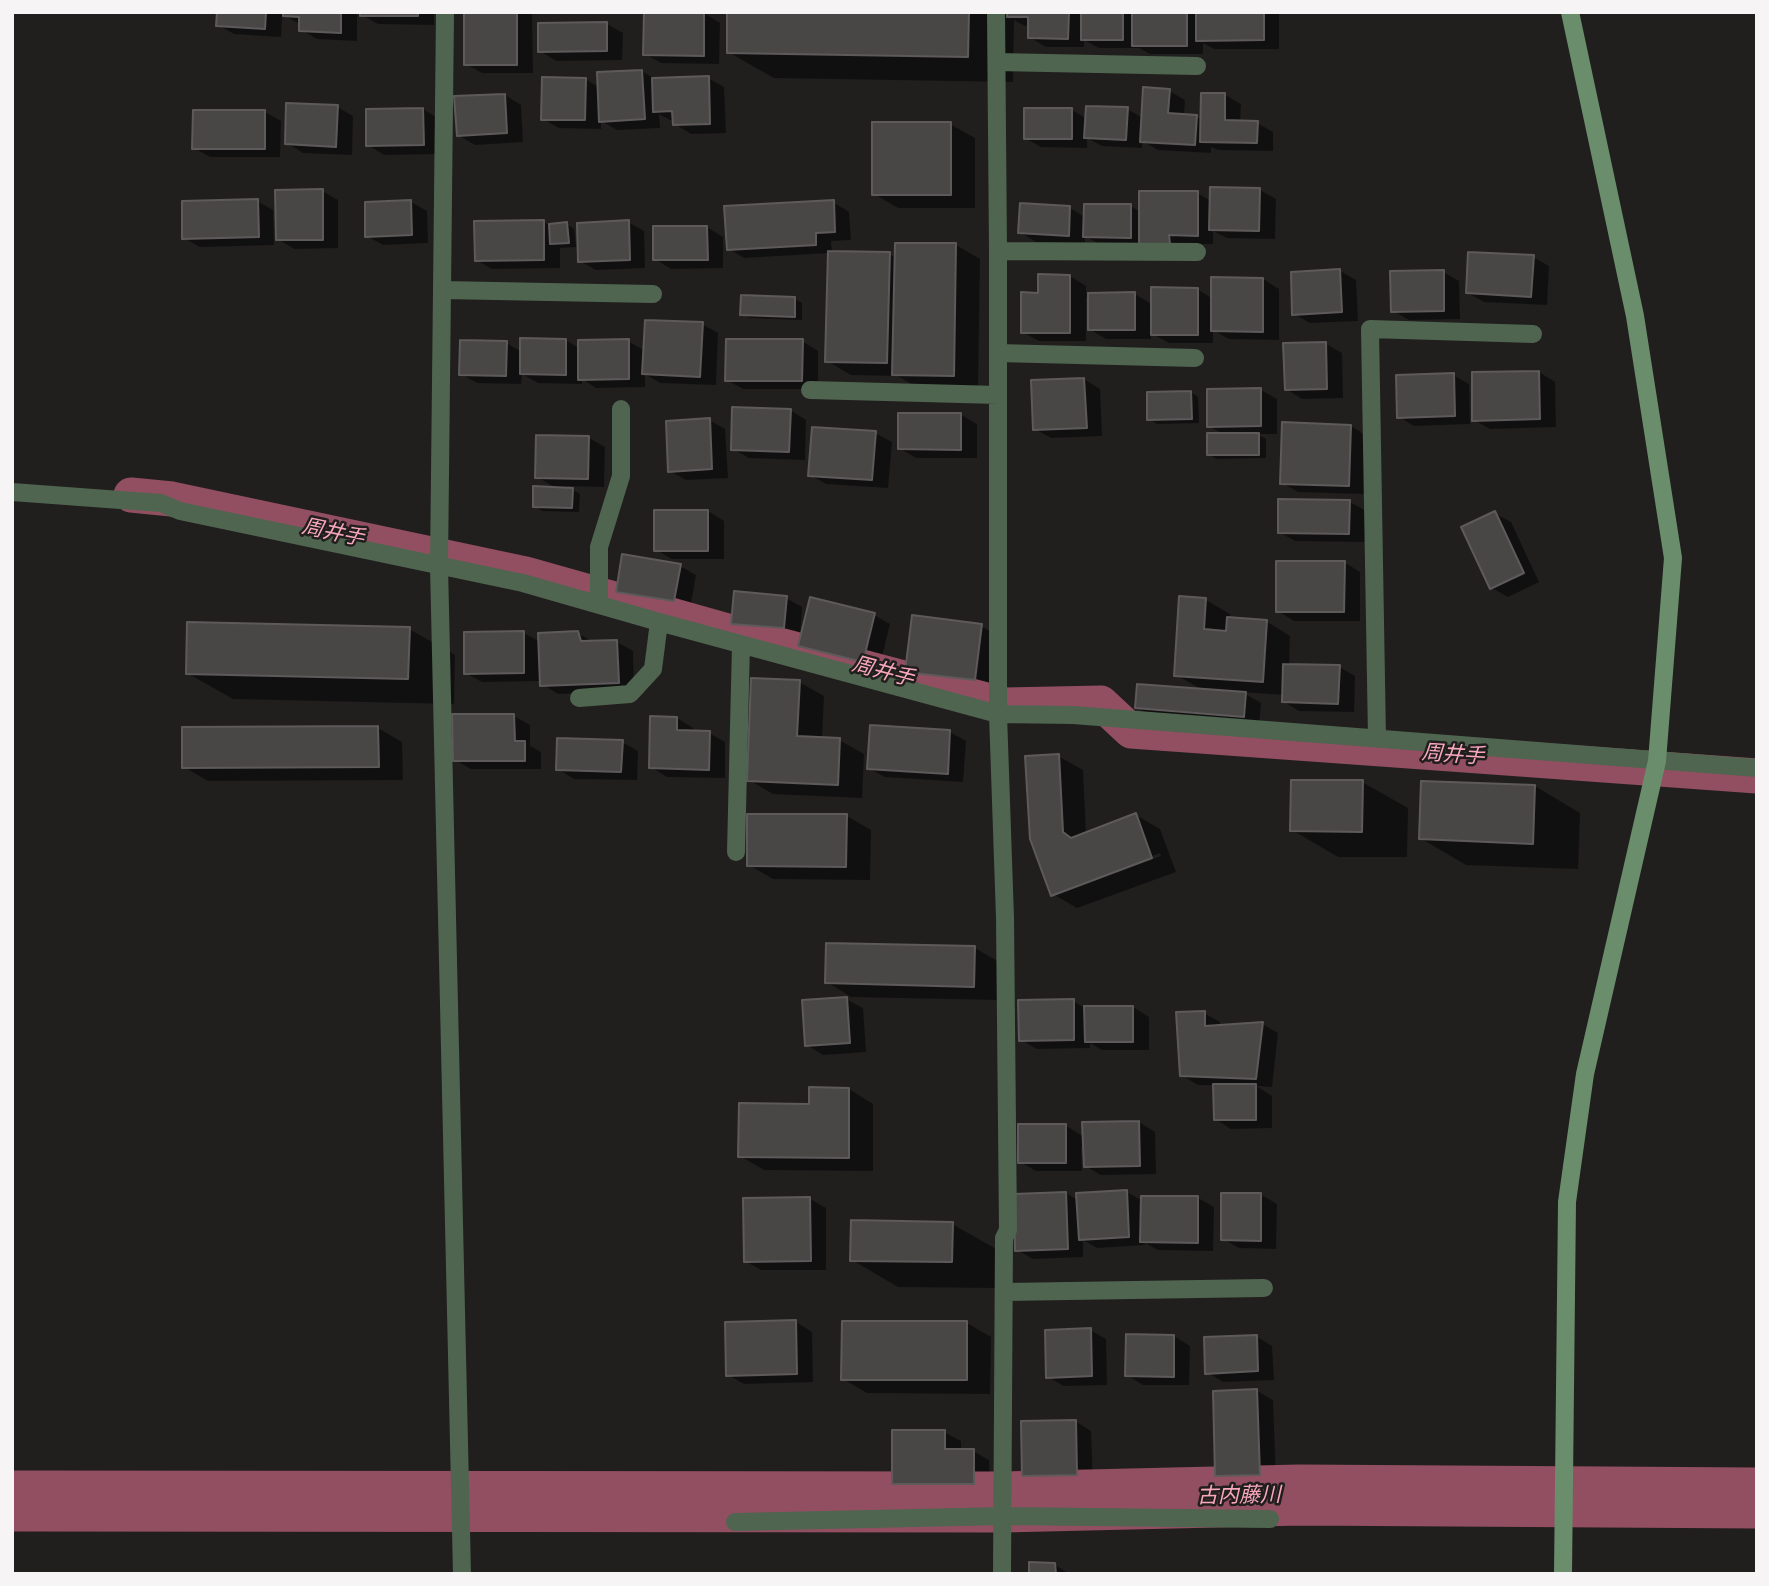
<!DOCTYPE html>
<meta charset="utf-8">
<style>
body{margin:0}
#map{position:relative;width:1769px;height:1586px;overflow:hidden;background:#211e1e;font-family:Lora,serif}
canvas{display:block}
.frame{position:absolute;inset:0;border:14px solid #f6f4f4;pointer-events:none}
</style>
<div id="map">
<canvas width="1769" height="1586"></canvas>
<div class="frame"></div>
</div>
<script>
const c = document.querySelector('canvas').getContext('2d');
c.lineJoin = 'round';
function fillPath(path, color) { c.fillStyle = color; c.fill(path, 'evenodd'); }
const shape = rows => new Path2D(rows.map(r => 'M' + r).join(''));
function stroke(path, color, width, dash) { c.strokeStyle = color; c.lineWidth = width; c.lineCap = dash ? 'butt' : 'round'; c.setLineDash(dash || []); c.stroke(path); }
function drawText(font, color, halo, rows, align = 'center') {
  c.font = font + ' Lora,"Noto Sans JP",serif'; c.lineWidth = 5; c.setLineDash([]); c.textBaseline = 'middle'; c.strokeStyle = halo; c.fillStyle = color; for (const [text, x, y, turn = 0] of rows) {
    c.save(); c.translate(x, y); c.rotate((+turn || 0) * Math.PI / 180); c.textAlign = isNaN(turn) ? turn : align; if (halo) c.strokeText(text, 0, 0); c.fillText(text, 0, 0); c.restore();
  }
}
fillPath(shape([
 [218,12,357,12,357,41,317,39,301,30,301,25,282,14,281,37,234,34,218,25],
 [362,12,434,12,434,25,378,24,362,15],
 [466,12,527,12,532,15,533,73,482,73,466,64],
 [729,12,1279,12,1279,49,1214,49,1203,43,1203,54,1150,54,1139,48,1099,48,1084,40,1084,47,1046,47,1029,37,1030,25,1025,26,1014,20,1013,82,774,78,728,52],
 [704,13,720,23,719,64,661,63,645,54],
 [607,24,623,33,622,60,556,61,540,51],
 [642,71,655,79,708,78,724,87,726,133,691,134,675,124,674,120,670,120,659,114,660,128,617,130,601,121,601,129,559,128,543,119,585,79,599,87],
 [1169,91,1185,100,1184,116,1196,117,1202,120,1225,95,1241,104,1240,122,1257,123,1273,132,1273,151,1218,150,1211,147,1211,153,1158,150,1142,141,1142,148,1102,146,1087,138,1087,148,1041,147,1025,138,1072,110,1087,119,1127,109,1143,118],
 [505,95,521,105,523,142,475,145,458,135],
 [337,107,353,116,352,155,303,153,287,143],
 [423,109,439,119,439,154,384,155,368,145],
 [265,112,281,121,280,157,210,157,194,148],
 [950,124,975,138,975,208,898,208,874,194],
 [1212,188,1260,190,1276,199,1275,239,1227,238,1213,231,1213,244,1185,244,1185,253,1156,253,1145,246,1101,245,1085,236,1085,244,1036,242,1020,232,1021,205,1070,208,1085,217,1086,206,1131,206,1140,212,1141,193,1197,193,1211,201],
 [1154,243,1178,243,1178,246,1154,246],
 [322,191,338,200,338,248,294,249,278,239],
 [257,201,273,210,274,245,200,247,184,238],
 [411,202,427,211,428,243,383,245,367,236],
 [833,202,849,212,851,240,831,241,832,253,889,254,896,258,956,245,980,259,978,389,918,388,898,376,851,375,827,361,829,253,744,258,728,248],
 [543,222,550,225,567,224,574,229,576,247,560,248,560,268,492,269,476,260],
 [628,222,644,231,645,268,596,270,580,261],
 [707,227,723,237,723,268,671,269,655,259],
 [1533,257,1549,266,1547,305,1484,302,1468,293],
 [1340,271,1356,280,1358,321,1310,323,1294,314],
 [1443,272,1459,281,1460,319,1409,320,1393,311],
 [1070,276,1086,286,1086,294,1135,294,1153,305,1197,289,1213,299,1263,279,1279,289,1279,340,1229,339,1213,330,1213,343,1169,343,1151,333,1151,339,1106,339,1089,329,1089,297,1086,297,1086,341,1039,341,1022,332,1039,295],
 [795,299,802,303,802,320,750,318,742,314],
 [702,324,718,333,716,385,660,383,645,374,645,387,596,388,582,379,582,384,538,383,522,374,521,384,477,383,461,374,506,343,522,352,566,340,580,349,628,341,645,351],
 [802,341,818,351,818,389,743,389,727,380],
 [1326,344,1342,353,1343,398,1302,399,1286,389],
 [1539,372,1555,382,1556,427,1490,429,1474,420],
 [1453,375,1469,384,1470,424,1414,426,1398,416],
 [1084,379,1100,389,1102,436,1051,438,1035,429],
 [1261,390,1277,399,1277,434,1257,434,1266,439,1266,458,1216,459,1209,454,1225,435,1209,426],
 [1191,392,1198,397,1199,423,1157,424,1149,419],
 [790,410,806,420,805,460,749,458,733,449],
 [961,415,977,424,977,458,916,458,899,448],
 [709,420,725,429,728,478,686,480,670,471],
 [1351,426,1367,436,1365,494,1298,492,1282,483],
 [875,433,892,442,888,488,826,484,810,475],
 [589,438,605,447,604,487,567,486,580,494,579,512,542,511,535,506,558,489,537,477],
 [1350,502,1366,511,1365,542,1295,541,1279,532],
 [708,511,724,521,724,559,672,559,656,550],
 [1494,513,1511,522,1539,582,1508,597,1492,588],
 [1344,562,1360,572,1360,621,1294,621,1278,611],
 [680,566,696,575,690,609,634,600,618,591],
 [786,598,802,607,800,636,749,632,733,623],
 [1206,600,1230,614,1230,619,1266,621,1290,636,1289,665,1339,667,1355,676,1354,712,1299,711,1283,701,1284,695,1242,692,1261,703,1259,725,1153,717,1136,707,1203,690,1176,675],
 [874,615,890,624,879,669,816,654,800,645],
 [981,626,997,635,990,689,923,680,907,671],
 [409,629,455,655,454,704,233,699,187,673],
 [524,633,540,642,577,633,594,642,617,642,633,651,634,691,558,694,542,684,542,681,482,682,465,673],
 [799,682,824,696,822,739,839,740,864,754,862,798,773,794,749,780],
 [514,716,530,725,530,746,541,752,541,769,471,769,455,760],
 [677,718,693,728,693,732,709,733,725,742,725,778,667,777,651,767],
 [872,726,950,732,966,741,963,782,885,777,868,768],
 [378,728,402,742,403,780,208,781,184,767],
 [622,742,638,751,637,780,574,779,558,769],
 [1058,756,1083,770,1086,834,1136,815,1160,829,1176,872,1077,908,1053,894],
 [1160,853,1161,856,1067,891,1067,888],
 [1362,782,1408,808,1407,857,1338,857,1292,830],
 [1535,786,1580,813,1578,869,1466,865,1420,838],
 [847,816,871,830,870,880,773,879,749,865],
 [975,948,999,962,998,1000,851,997,827,982],
 [846,999,863,1008,866,1052,823,1055,807,1045],
 [1073,1001,1085,1008,1133,1007,1149,1017,1149,1050,1102,1050,1090,1043,1090,1048,1037,1049,1021,1040],
 [1204,1013,1220,1022,1220,1026,1262,1024,1278,1033,1272,1087,1256,1086,1272,1096,1272,1128,1231,1129,1215,1119,1215,1085,1198,1085,1181,1075],
 [849,1089,873,1104,873,1171,764,1170,740,1156,811,1106],
 [1139,1122,1155,1132,1156,1174,1101,1175,1085,1166,1085,1147,1081,1147,1082,1171,1036,1171,1020,1162,1065,1125,1084,1137],
 [1127,1192,1143,1201,1198,1198,1214,1207,1213,1251,1158,1250,1145,1243,1145,1245,1097,1248,1083,1240,1083,1257,1033,1259,1017,1250,1066,1193,1079,1201],
 [1260,1194,1277,1204,1276,1249,1239,1248,1223,1239],
 [810,1199,826,1208,826,1270,761,1270,745,1261],
 [952,1224,998,1250,997,1288,898,1287,852,1260],
 [796,1322,812,1332,813,1382,744,1384,728,1375],
 [967,1323,991,1337,990,1394,867,1393,843,1379],
 [1090,1330,1106,1339,1107,1385,1064,1386,1048,1377],
 [1174,1336,1190,1346,1189,1385,1143,1385,1127,1375],
 [1256,1336,1272,1346,1274,1380,1223,1382,1207,1372],
 [1257,1391,1273,1400,1276,1483,1233,1484,1217,1475],
 [1075,1421,1091,1431,1093,1483,1040,1485,1024,1475],
 [944,1432,961,1441,961,1451,973,1451,989,1460,990,1492,910,1492,893,1483],
 [1055,1565,1070,1574,1030,1574]
]), '#0007');
stroke(shape([
 [131,495,172,499,526,574,742,635,1005,705,1101,703,1131,731,1757,776]
]), '#934f62', 35);
stroke(shape([
 [12,1501,1003,1502,1300,1495,1757,1498]
]), '#934f62', 61);
const building = shape([
 [217,12,266,12,265,29,216,26,217,12],
 [283,12,341,12,341,33,299,31,299,17,283,16,283,12],
 [360,12,418,12,418,16,360,16,360,12],
 [464,12,517,12,517,65,464,65,464,12],
 [644,12,704,12,704,56,643,55,644,12],
 [727,12,969,12,968,57,727,53,727,12],
 [1007,12,1069,12,1068,39,1028,38,1028,17,1007,17,1007,12],
 [1081,12,1123,12,1123,40,1081,40,1081,12],
 [1132,12,1187,12,1187,46,1132,46,1132,12],
 [1196,12,1264,12,1264,40,1196,41,1196,12],
 [607,22,607,51,538,52,538,23,607,22],
 [642,70,645,119,599,122,597,72,642,70],
 [709,76,710,124,673,125,672,111,653,112,652,78,709,76],
 [542,77,586,78,585,120,541,120,542,77],
 [1143,87,1170,89,1168,113,1197,115,1195,145,1140,142,1143,87],
 [1201,93,1225,93,1225,120,1258,121,1257,143,1200,142,1201,93],
 [505,94,507,133,457,136,454,96,505,94],
 [286,103,338,105,336,147,285,144,286,103],
 [1086,106,1128,107,1126,140,1084,138,1086,106],
 [423,108,424,145,366,146,366,109,423,108],
 [1024,108,1072,108,1072,139,1024,139,1024,108],
 [193,110,265,110,265,149,192,149,193,110],
 [872,122,951,122,951,195,872,195,872,122],
 [1210,187,1260,188,1259,231,1209,230,1210,187],
 [323,189,323,240,276,240,275,190,323,189],
 [1139,191,1198,191,1198,236,1169,235,1170,244,1139,244,1139,191],
 [258,199,259,237,182,239,182,201,258,199],
 [411,200,412,235,365,237,365,202,411,200],
 [834,200,835,232,816,233,816,245,727,250,724,206,834,200],
 [1020,203,1070,206,1069,236,1018,233,1020,203],
 [1084,204,1131,204,1131,238,1083,237,1084,204],
 [544,220,544,260,475,261,474,221,544,220],
 [629,220,630,260,578,262,577,223,629,220],
 [567,222,569,243,550,244,549,224,567,222],
 [653,226,707,226,708,260,653,260,653,226],
 [895,243,956,243,954,376,892,375,895,243],
 [828,251,890,252,887,363,825,362,828,251],
 [1468,252,1534,255,1531,297,1466,293,1468,252],
 [1340,269,1342,312,1292,315,1291,272,1340,269],
 [1444,270,1444,311,1391,312,1390,271,1444,270],
 [1038,274,1070,275,1070,333,1021,333,1021,292,1038,293,1038,274],
 [1211,277,1263,278,1263,332,1211,331,1211,277],
 [1151,287,1198,288,1198,335,1151,335,1151,287],
 [1135,292,1135,330,1088,330,1088,293,1135,292],
 [741,295,795,297,795,317,740,315,741,295],
 [645,320,703,322,700,377,642,374,645,320],
 [520,338,566,339,566,375,520,374,520,338],
 [629,339,629,379,578,380,578,340,629,339],
 [726,339,803,339,802,381,725,381,726,339],
 [460,340,507,341,506,376,459,375,460,340],
 [1326,342,1327,389,1285,390,1283,343,1326,342],
 [1539,371,1540,419,1472,421,1472,372,1539,371],
 [1454,373,1455,416,1397,418,1396,375,1454,373],
 [1084,378,1087,428,1033,430,1031,380,1084,378],
 [1261,388,1261,426,1207,427,1207,389,1261,388],
 [1191,391,1192,419,1147,420,1147,392,1191,391],
 [732,407,791,409,789,452,731,450,732,407],
 [898,413,961,413,961,450,898,449,898,413],
 [710,418,712,469,668,472,666,421,710,418],
 [1282,422,1351,425,1349,486,1280,484,1282,422],
 [812,427,876,431,872,480,808,476,812,427],
 [1207,433,1259,433,1259,455,1207,455,1207,433],
 [536,435,589,436,588,479,535,478,536,435],
 [533,486,573,488,572,508,533,507,533,486],
 [1278,499,1350,500,1349,534,1278,533,1278,499],
 [654,510,708,510,708,551,654,551,654,510],
 [1495,511,1524,573,1490,589,1461,527,1495,511],
 [622,554,681,564,674,601,616,592,622,554],
 [1276,561,1345,561,1344,612,1276,612,1276,561],
 [734,591,787,596,784,628,731,624,734,591],
 [1179,596,1206,598,1204,629,1226,631,1227,617,1267,620,1263,682,1174,676,1179,596],
 [810,597,875,613,863,662,798,646,810,597],
 [912,615,982,624,975,680,905,672,912,615],
 [187,622,410,627,408,679,186,674,187,622],
 [524,631,524,673,464,674,464,632,524,631],
 [578,631,581,641,617,640,619,683,540,686,538,633,578,631],
 [1283,664,1340,665,1338,704,1282,702,1283,664],
 [751,678,800,680,797,736,840,738,838,785,747,781,751,678],
 [1137,684,1246,692,1244,717,1135,708,1137,684],
 [452,714,514,714,515,741,525,741,525,761,453,761,452,714],
 [650,716,677,717,677,730,710,731,709,770,649,768,650,716],
 [870,725,950,730,948,774,867,769,870,725],
 [378,726,379,767,182,768,182,727,378,726],
 [557,738,623,740,621,772,556,770,557,738],
 [1059,754,1063,832,1071,838,1136,813,1152,858,1051,896,1030,839,1025,756,1059,754],
 [1291,780,1363,780,1362,832,1290,831,1291,780],
 [1421,781,1535,785,1533,844,1419,839,1421,781],
 [747,814,847,814,846,867,747,866,747,814],
 [826,943,975,946,974,987,825,983,826,943],
 [847,997,850,1043,805,1046,802,1000,847,997],
 [1074,999,1074,1040,1019,1041,1018,1000,1074,999],
 [1084,1006,1133,1006,1133,1042,1085,1042,1084,1006],
 [1205,1011,1205,1026,1263,1022,1256,1079,1180,1076,1176,1012,1205,1011],
 [1213,1084,1256,1084,1256,1120,1214,1120,1213,1084],
 [809,1087,849,1088,849,1158,738,1157,739,1103,809,1104,809,1087],
 [1139,1121,1140,1166,1084,1167,1082,1122,1139,1121],
 [1018,1124,1066,1124,1066,1163,1018,1163,1018,1124],
 [1127,1190,1129,1237,1079,1240,1076,1193,1127,1190],
 [1066,1192,1068,1249,1015,1251,1014,1194,1066,1192],
 [1221,1193,1261,1193,1261,1241,1221,1240,1221,1193],
 [1141,1196,1198,1196,1198,1243,1140,1242,1141,1196],
 [810,1197,811,1261,744,1262,743,1198,810,1197],
 [851,1220,953,1222,952,1262,850,1261,851,1220],
 [796,1320,797,1374,726,1376,725,1322,796,1320],
 [842,1321,967,1321,967,1380,841,1380,842,1321],
 [1091,1328,1092,1376,1046,1378,1045,1330,1091,1328],
 [1126,1334,1174,1335,1174,1377,1125,1376,1126,1334],
 [1257,1335,1258,1371,1205,1374,1204,1337,1257,1335],
 [1257,1389,1260,1475,1215,1476,1213,1391,1257,1389],
 [1076,1420,1077,1475,1022,1476,1021,1421,1076,1420],
 [892,1430,945,1430,945,1449,974,1449,974,1484,892,1484,892,1430],
 [1029,1562,1055,1563,1056,1574,1029,1574,1029,1562]
]);
fillPath(building, '#494646');
stroke(building, '#5e5a5b', 2);
stroke(shape([
 [445,12,439,566,462,1574],
 [996,12,998,251,998,714,1005,918,1008,1230,1004,1238,1002,1574],
 [997,62,1197,66],
 [998,251,1197,252],
 [443,290,653,294],
 [998,353,1195,358],
 [810,390,998,395],
 [12,492,161,503,180,511,523,583,659,622,998,714,1073,715,1757,768],
 [599,604,599,547,621,476,621,409],
 [579,698,630,694,653,669,659,622],
 [1377,738,1370,329,1533,334],
 [736,852,741,644],
 [1004,1292,1264,1288],
 [735,1522,1004,1516,1270,1519]
]), '#4f6550', 18);
stroke(shape([
 [1563,1574,1567,1202,1585,1074,1657,761,1673,558,1635,316,1570,12]
]), '#6a8d6c', 18);
drawText('italic 21px', '#f9a8bc', '#211e1e', [
 ["周井手",333,533,12],
 ["周井手",883,672,15],
 ["周井手",1453,755,4],
 ["古内藤川",1239,1496,-1]
]);
</script>
